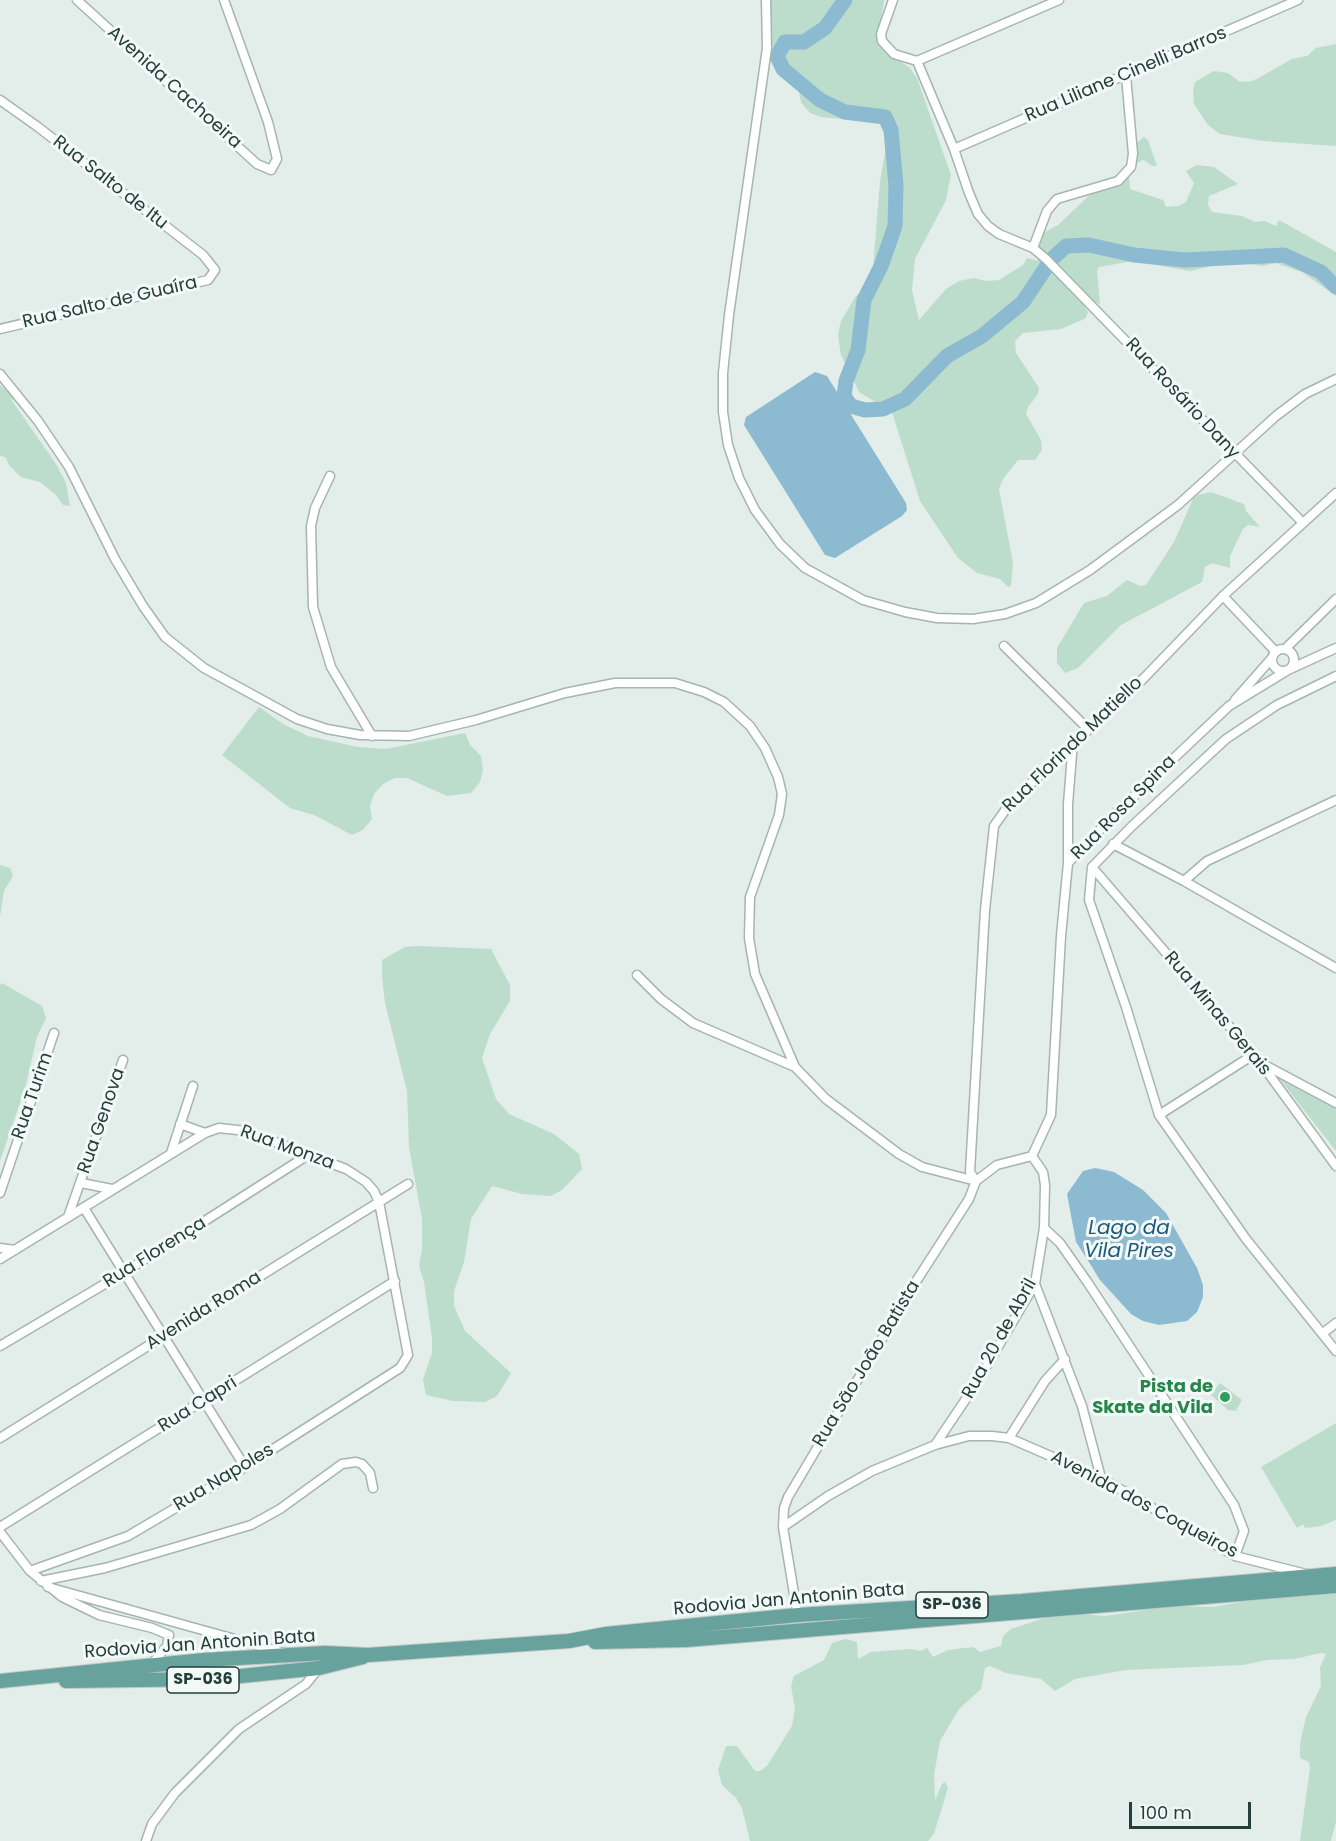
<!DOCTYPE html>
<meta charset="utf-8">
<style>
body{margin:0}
#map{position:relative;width:1336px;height:1841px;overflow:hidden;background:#e3edea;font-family:Poppins,sans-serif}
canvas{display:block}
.scale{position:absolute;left:1129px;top:1802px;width:122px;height:27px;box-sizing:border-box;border:3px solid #233e3b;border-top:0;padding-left:8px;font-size:18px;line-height:21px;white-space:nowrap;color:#233e3b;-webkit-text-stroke:4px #f3f9f7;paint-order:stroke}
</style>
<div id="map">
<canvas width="1336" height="1841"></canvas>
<div class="scale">100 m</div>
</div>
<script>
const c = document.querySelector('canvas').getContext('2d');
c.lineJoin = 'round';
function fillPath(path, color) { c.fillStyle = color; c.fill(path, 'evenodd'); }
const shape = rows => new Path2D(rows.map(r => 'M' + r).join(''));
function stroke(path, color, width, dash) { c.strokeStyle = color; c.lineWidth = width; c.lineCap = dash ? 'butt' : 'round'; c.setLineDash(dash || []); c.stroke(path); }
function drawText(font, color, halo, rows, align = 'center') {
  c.font = font + ' Poppins,sans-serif'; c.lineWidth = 6; c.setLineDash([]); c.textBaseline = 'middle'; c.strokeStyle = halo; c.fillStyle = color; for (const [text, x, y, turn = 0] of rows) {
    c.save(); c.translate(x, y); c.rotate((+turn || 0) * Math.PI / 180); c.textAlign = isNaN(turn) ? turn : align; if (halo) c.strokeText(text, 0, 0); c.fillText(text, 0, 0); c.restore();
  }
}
fillPath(shape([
 [767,0,884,0,880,27,887,52,910,68,917,78,951,175,946,200,915,259,912,290,919,320,946,289,959,281,974,278,986,281,999,280,1023,265,1027,258,1038,261,1036,237,1058,225,1100,185,1114,179,1129,162,1138,142,1144,137,1148,140,1157,166,1152,166,1144,160,1138,162,1129,175,1130,189,1163,200,1166,207,1178,206,1186,202,1194,183,1186,171,1197,165,1214,167,1238,184,1209,196,1208,205,1212,212,1242,216,1255,222,1265,221,1276,226,1279,220,1336,252,1336,296,1302,272,1275,263,1262,266,1234,261,1190,271,1133,261,1099,267,1097,271,1100,304,1078,295,1088,312,1086,318,1061,329,1023,333,1015,341,1016,353,1039,388,1038,394,1028,407,1026,414,1041,440,1042,450,1035,460,1018,460,1003,479,999,489,1013,563,1011,586,1008,587,1000,579,977,573,958,558,920,501,892,412,859,392,841,355,838,335,841,321,856,296,872,281,880,181,888,135,885,128,879,123,821,117,810,113,801,102,798,86,781,71,777,54,766,37],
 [1336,44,1336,146,1263,141,1220,134,1208,125,1194,104,1193,91,1195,82,1214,71,1228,73,1240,82,1253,81,1292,59,1307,56,1316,48],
 [0,385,26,408,10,398,56,464,66,483,70,506,63,505,55,494,40,482,21,477,10,466,5,457,0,456],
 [1211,492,1244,504,1246,511,1260,527,1248,525,1243,529,1230,556,1230,568,1212,563,1205,567,1202,582,1121,625,1078,668,1065,673,1057,663,1057,648,1084,603,1107,596,1127,580,1140,586,1146,585,1174,542,1193,499,1198,495],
 [259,707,283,724,308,736,358,747,386,749,465,733,470,745,481,756,483,770,480,782,471,793,447,796,407,778,395,778,383,784,374,794,370,806,372,819,363,830,352,835,314,815,290,808,222,755],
 [0,865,10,868,13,876,4,891,0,917],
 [418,946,491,949,510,985,510,1001,490,1034,482,1058,496,1099,509,1114,554,1134,579,1154,582,1169,562,1190,551,1196,522,1194,492,1186,471,1219,464,1262,454,1291,454,1306,465,1331,511,1373,497,1396,485,1402,453,1401,426,1395,423,1380,432,1353,432,1338,424,1282,419,1266,422,1250,422,1219,409,1147,407,1091,385,1003,382,976,382,960,405,947],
 [2,983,42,1006,46,1018,37,1037,25,1088,0,1161,0,985],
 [1275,1073,1336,1106,1336,1151],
 [1220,1383,1242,1400,1236,1411,1228,1410,1211,1395],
 [1336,1423,1336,1520,1321,1526,1305,1528,1303,1524,1297,1528,1261,1467],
 [1336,1594,1336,1821,1331,1841,1300,1841,1310,1768,1309,1762,1300,1758,1300,1743,1306,1717,1321,1686,1320,1667,1326,1654,1321,1653,1294,1659,1267,1660,1243,1665,1126,1670,1075,1679,1055,1691,1041,1679,1006,1673,990,1666,985,1668,981,1689,959,1709,940,1741,934,1775,935,1800,942,1784,945,1782,948,1788,934,1834,928,1841,750,1841,742,1808,736,1798,722,1785,718,1770,726,1746,737,1746,755,1771,760,1771,767,1766,792,1726,795,1709,791,1686,794,1676,824,1660,832,1643,845,1639,857,1642,858,1659,871,1652,911,1649,920,1651,927,1648,933,1657,948,1650,973,1647,980,1652,1001,1646,1003,1636,1011,1629,1059,1613,1105,1616,1172,1606,1212,1607,1253,1600]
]), '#bcddcb');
fillPath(shape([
 [815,372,827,376,906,503,907,510,902,516,835,558,825,555,744,425,746,417],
 [1095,1168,1114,1172,1143,1190,1166,1213,1197,1268,1203,1285,1203,1297,1197,1312,1187,1321,1159,1325,1143,1321,1131,1314,1100,1280,1087,1259,1076,1242,1067,1194,1083,1171]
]), '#8bbad1');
stroke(shape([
 [845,0,825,28,804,42,785,42,777,56,783,69,820,100,845,112,885,117,891,130,896,185,895,226,881,266,864,300,858,350,846,381,844,396,851,406,865,410,883,409,905,399,947,356,982,336,1023,302,1051,260,1066,246,1089,245,1134,255,1185,260,1284,255,1321,272,1336,287]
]), '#8bbad1', 15);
const minor = shape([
 [77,0,257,164,271,170,277,159,268,122,224,0],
 [766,0,767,48,729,315,723,373,723,412,728,445,739,478,755,510,780,544,805,568,863,600,905,612,937,618,973,619,1005,614,1036,603,1090,570,1178,505,1276,416,1305,394,1336,379],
 [893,0,881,34,882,41,894,54,917,61],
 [917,61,954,149,969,193,978,214,988,226,999,234,1033,248,1046,259,1303,523],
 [917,61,1059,0],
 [0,100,38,127,203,255,215,270,208,280,0,329],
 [954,149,1298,0],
 [1033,248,1047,211,1057,199,1118,181,1131,167,1133,154,1126,76],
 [0,374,38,421,69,467,115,559,143,606,165,637,204,668,297,719,327,729,360,735,409,736,476,720,565,693,615,683,675,683,704,692,724,702,750,726,765,748,778,777,782,794,779,815,750,897,749,938,755,974,795,1067,826,1099,899,1154,922,1167,976,1181],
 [330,476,315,508,311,526,313,607,331,667,372,736],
 [1223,596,1276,652],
 [1004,646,1087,728],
 [1285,649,1336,599],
 '1272 660a11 11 0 1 1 22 0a11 11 0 1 1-22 0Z',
 [1336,676,1277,705,1226,739,1131,827,1092,867,1089,900,1126,1007,1159,1115,1246,1239,1336,1351],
 [1235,700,1272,658],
 [1113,844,1184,881,1336,968],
 [1068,863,1068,804,1073,742],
 [1092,867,1260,1062,1336,1166],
 [1184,881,1207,861,1336,800],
 [637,975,661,999,693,1023,795,1067],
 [1263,1064,1336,1103],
 [1159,1115,1253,1055],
 [180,1124,205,1133],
 [171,1153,193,1086],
 [1032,1156,1051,1115,1061,936,1068,863,1115,814,1229,706,1288,670,1336,648],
 [976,1181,970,1172,985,910,994,826,1011,802,1144,678,1223,596,1336,493],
 [81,1183,112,1189],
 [0,1193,54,1033],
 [84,1208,245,1467],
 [68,1217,123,1060],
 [1044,1228,1060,1243,1088,1283,1234,1505,1244,1531,1235,1556],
 [0,1248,15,1250],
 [0,1259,205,1133,219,1128,246,1131,346,1169,366,1182,374,1191,379,1202,408,1355,400,1368,245,1467,128,1536,30,1571],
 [1035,1284,1082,1406,1101,1478],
 [1323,1333,1336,1323],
 [0,1346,125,1272,308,1155],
 [0,1438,408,1184],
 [1009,1438,1045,1381,1065,1359],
 [935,1445,976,1384,1035,1284,1044,1228,1045,1185,1043,1172,1032,1156],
 [0,1527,395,1281],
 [783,1527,828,1496,872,1471,935,1445,969,1436,992,1436,1009,1438,1101,1478,1235,1556,1306,1574],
 [0,1532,30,1571,62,1597,99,1615,152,1628,169,1635,167,1646,151,1665],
 [41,1581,105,1568,251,1525,280,1509,342,1464,356,1462,362,1464,370,1473,373,1488],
 [48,1587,285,1653],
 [798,1618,783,1527,784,1508,788,1497,917,1280,969,1199,976,1181,997,1165,1032,1156],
 [146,1841,152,1824,175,1793,239,1729,306,1684,319,1668]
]);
const primary = shape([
 [595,1642,686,1640,1336,1586],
 [0,1681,204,1660,325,1653,368,1655,569,1641,606,1634,798,1615,1022,1601,1336,1574],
 [66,1681,212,1679,319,1668,363,1657]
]);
stroke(minor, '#a6b5b2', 11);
stroke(primary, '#c1c9c8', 16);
stroke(minor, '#fff', 8);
stroke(primary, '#68a29d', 14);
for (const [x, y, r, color] of [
 [1225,1397,6,"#2e9e5b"]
]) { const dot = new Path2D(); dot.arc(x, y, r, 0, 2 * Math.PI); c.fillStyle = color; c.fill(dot); stroke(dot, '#f3f9f7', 2); }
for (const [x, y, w] of [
 [952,1605,72],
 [203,1680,72]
]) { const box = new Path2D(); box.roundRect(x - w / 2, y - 13, w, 26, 4.5); c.fillStyle = '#f3f9f7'; c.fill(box); stroke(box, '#233e3b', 1.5); }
drawText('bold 16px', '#233e3b', null, [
 ["SP-036",952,1605],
 ["SP-036",203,1680]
]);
drawText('18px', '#233e3b', '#f3f9f7', [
 ["Rua Liliane Cinelli Barros",1126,75,-23],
 ["Avenida Cachoeira",174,88,42],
 ["Rua Salto de Itu",110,183,38],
 ["Rua Salto de Guaíra",110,303,-13],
 ["Rua Rosário Dany",1182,399,47],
 ["Rua Florindo Matiello",1073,745,-44],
 ["Rua Rosa Spina",1124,808,-45],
 ["Rua Minas Gerais",1217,1014,50],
 ["Rua Turim",33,1096,-71],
 ["Rua Genova",102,1121,-71],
 ["Rua Monza",287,1148,20],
 ["Rua Florença",155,1253,-32],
 ["Avenida Roma",204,1311,-32],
 ["Rua 20 de Abril",1000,1339,-61],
 ["Rua São João Batista",867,1364,-59],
 ["Rua Capri",198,1405,-32],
 ["Rua Napoles",224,1478,-31],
 ["Avenida dos Coqueiros",1144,1505,28],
 ["Rodovia Jan Antonin Bata",789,1600,-5],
 ["Rodovia Jan Antonin Bata",200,1645,-4]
]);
drawText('bold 18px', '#27864d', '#f3f9f7', [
 ["Pista de",1213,1387],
 ["Skate da Vila",1213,1408]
], 'right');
drawText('italic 20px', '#1d5a79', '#f3f9f7', [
 ["Lago da",1129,1229],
 ["Vila Pires",1129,1252]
]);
</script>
